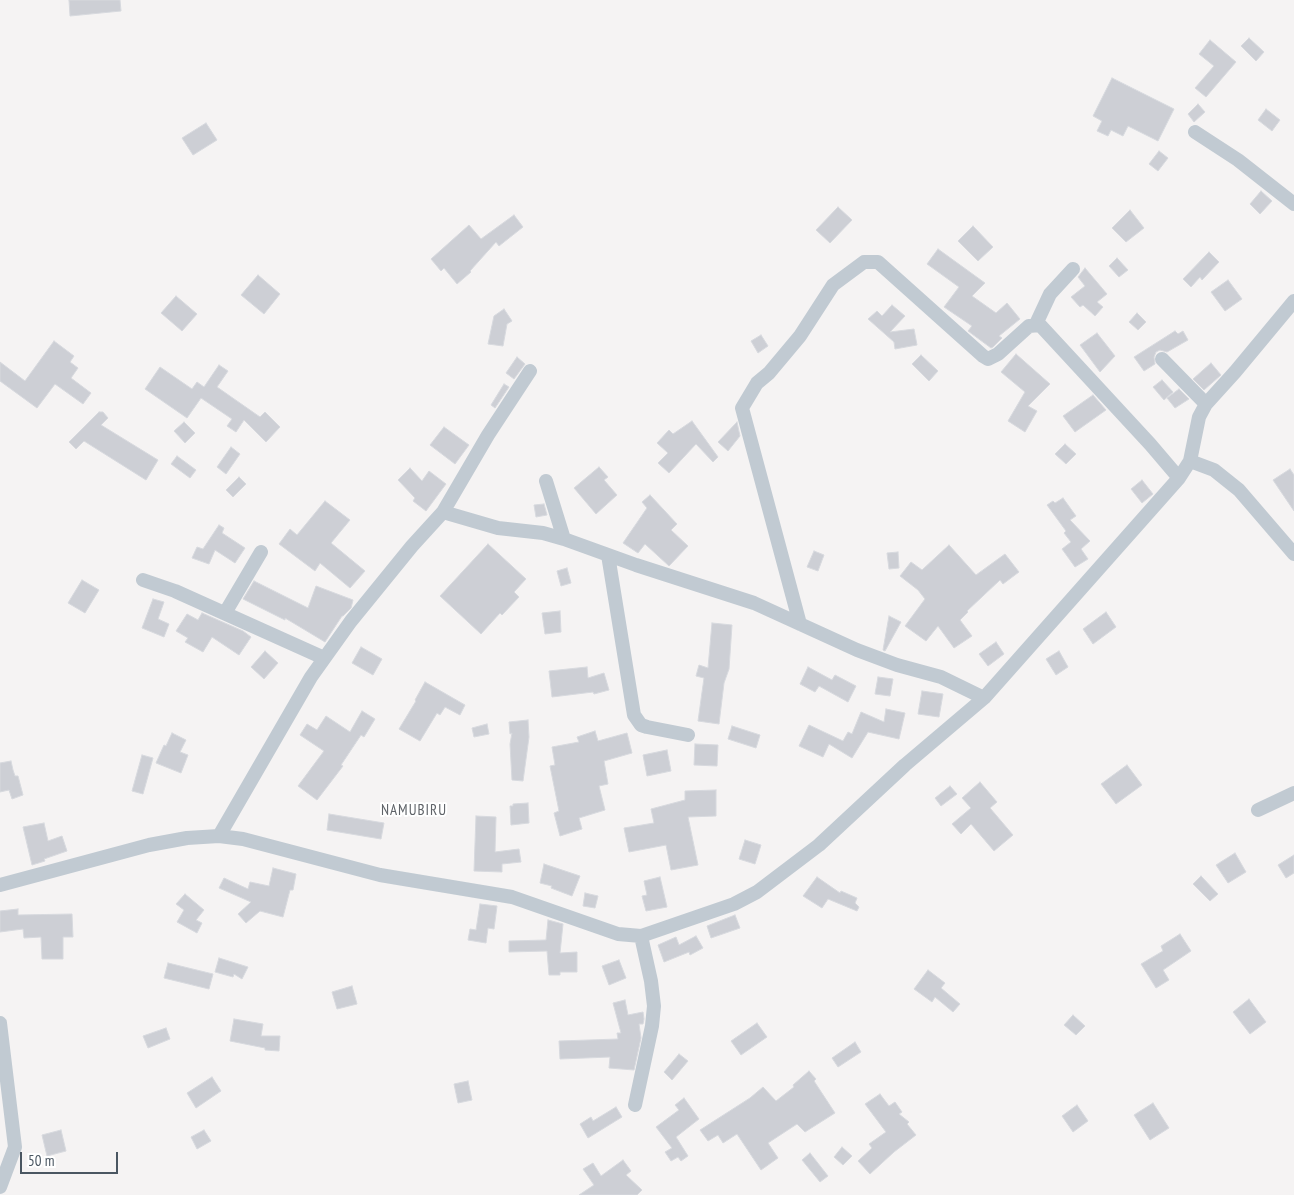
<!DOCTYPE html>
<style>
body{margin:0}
#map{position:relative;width:1294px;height:1195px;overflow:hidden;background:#f5f3f3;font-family:"PT Sans Narrow",sans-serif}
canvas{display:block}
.scale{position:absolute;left:20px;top:1152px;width:98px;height:22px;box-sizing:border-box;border:2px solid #4a5661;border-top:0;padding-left:6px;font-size:15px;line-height:18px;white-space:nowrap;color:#4a5661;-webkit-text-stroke:4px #fff;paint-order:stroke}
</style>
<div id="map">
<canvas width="1294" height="1195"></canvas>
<div class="scale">50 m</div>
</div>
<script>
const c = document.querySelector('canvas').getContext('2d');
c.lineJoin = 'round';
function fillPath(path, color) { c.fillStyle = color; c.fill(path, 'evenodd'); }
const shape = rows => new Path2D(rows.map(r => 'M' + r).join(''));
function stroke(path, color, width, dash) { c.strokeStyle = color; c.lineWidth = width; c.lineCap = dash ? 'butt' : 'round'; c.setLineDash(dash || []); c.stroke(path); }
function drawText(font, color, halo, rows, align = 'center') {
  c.font = font + ' "PT Sans Narrow",sans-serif'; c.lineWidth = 4; c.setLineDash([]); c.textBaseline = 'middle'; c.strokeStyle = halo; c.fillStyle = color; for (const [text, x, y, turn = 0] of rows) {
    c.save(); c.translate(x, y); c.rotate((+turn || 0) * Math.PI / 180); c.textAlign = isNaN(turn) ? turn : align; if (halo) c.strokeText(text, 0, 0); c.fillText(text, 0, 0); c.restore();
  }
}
const building = shape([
 [69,0,120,0,121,11,70,16,69,0],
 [1249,38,1264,52,1256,61,1241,46,1249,38],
 [1210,40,1236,62,1206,97,1195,88,1214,66,1199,54,1210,40],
 [1112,78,1174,109,1158,141,1128,126,1123,136,1111,130,1108,136,1097,131,1102,121,1093,116,1112,78],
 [1198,104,1205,112,1194,122,1188,114,1198,104],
 [1266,109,1280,120,1272,131,1258,120,1266,109],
 [206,123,217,140,193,155,182,138,206,123],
 [1159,151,1168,158,1158,171,1149,164,1159,151],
 [1261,191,1272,201,1260,214,1250,204,1261,191],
 [838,207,852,220,830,243,816,230,838,207],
 [1130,210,1144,228,1126,242,1112,228,1130,210],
 [514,215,523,227,499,246,496,242,470,271,471,272,457,284,444,268,441,271,431,259,469,225,481,239,514,215],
 [973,226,993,247,978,261,958,241,973,226],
 [938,249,985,283,972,296,996,313,1007,303,1020,319,999,336,1002,338,993,347,991,348,968,331,972,326,944,307,959,287,927,264,938,249],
 [1209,252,1219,262,1202,280,1200,277,1191,287,1183,279,1209,252],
 [1117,258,1128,270,1119,277,1109,266,1117,258],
 [1085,268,1107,294,1097,302,1103,307,1095,316,1083,305,1080,307,1071,297,1085,286,1078,277,1085,268],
 [258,275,280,294,264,314,241,295,258,275],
 [1228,280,1242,299,1225,311,1211,292,1228,280],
 [176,296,197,314,182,331,161,313,176,296],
 [892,305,905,316,890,332,914,329,917,345,895,349,894,342,868,319,877,311,882,316,892,305],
 [504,309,512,321,507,324,503,346,488,344,494,316,504,309],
 [1137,313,1146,322,1138,330,1129,322,1137,313],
 [1175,331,1178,334,1183,331,1188,340,1167,352,1160,350,1156,352,1154,357,1155,364,1144,371,1134,357,1175,331],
 [1097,333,1115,356,1100,372,1080,345,1097,333],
 [761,335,768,346,758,353,751,341,761,335],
 [54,341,74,356,70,362,78,368,71,378,91,393,83,404,55,384,37,408,0,381,0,362,25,381,54,341],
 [1016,354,1050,384,1028,406,1037,411,1025,432,1008,421,1025,392,1001,372,1016,354],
 [921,355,938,371,929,381,912,364,921,355],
 [517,357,525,364,514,379,506,373,517,357],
 [1211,363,1221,375,1204,390,1193,379,1211,363],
 [219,365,228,371,217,387,260,417,265,412,280,427,266,442,244,420,236,432,227,426,232,419,201,398,187,418,145,389,160,367,192,389,197,382,204,387,219,365],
 [1162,380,1173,392,1164,400,1153,387,1162,380],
 [504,384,509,387,495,408,491,405,504,384],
 [1179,389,1189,399,1175,408,1167,398,1179,389],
 [1093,395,1106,410,1075,432,1063,416,1093,395],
 [99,412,103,412,108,418,101,425,158,460,146,480,84,441,76,449,69,442,99,412],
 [692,421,718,457,713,462,696,444,669,473,658,463,668,453,657,443,669,430,673,434,692,421],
 [184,422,195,433,185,443,174,431,184,422],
 [737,422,740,436,728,451,718,442,737,422],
 [444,427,469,445,455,464,430,445,444,427],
 [1065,444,1076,454,1066,464,1055,454,1065,444],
 [231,447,240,454,226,474,217,467,231,447],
 [177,456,196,470,190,478,171,464,177,456],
 [599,467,608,477,604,480,617,495,596,514,574,488,599,467],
 [410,468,422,481,429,471,446,484,426,511,413,501,415,498,398,480,410,468],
 [1290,469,1294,475,1294,511,1273,480,1290,469],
 [239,477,246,484,233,497,226,490,239,477],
 [1142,480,1153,494,1142,503,1131,489,1142,480],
 [650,495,677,524,671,530,688,546,669,566,645,544,638,553,623,543,647,508,642,502,650,495],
 [1063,498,1076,516,1070,520,1090,541,1081,549,1088,559,1075,567,1062,549,1071,542,1064,533,1066,531,1047,505,1053,501,1055,503,1063,498],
 [325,501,350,520,331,543,365,571,350,588,320,563,315,571,279,544,290,529,297,535,325,501],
 [544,504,547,515,536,517,534,505,544,504],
 [219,525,224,528,222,533,245,548,235,563,215,550,209,564,192,558,197,547,203,549,219,525],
 [488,544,526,579,514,592,519,597,502,615,500,613,481,634,440,596,488,544],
 [949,545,976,575,1005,554,1019,572,1003,584,1000,580,967,611,968,612,960,620,972,636,954,648,938,626,926,641,905,626,925,599,918,590,900,576,911,562,922,570,949,545],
 [814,551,824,555,818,571,807,567,814,551],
 [898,552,899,568,889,569,887,553,898,552],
 [567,568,571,583,561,586,557,571,567,568],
 [82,580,99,590,85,613,68,603,82,580],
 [254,581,308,608,316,586,353,600,351,608,343,616,342,616,325,642,285,618,285,620,243,599,254,581],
 [153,599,164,602,158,619,169,624,164,637,142,628,153,599],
 [560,611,561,632,545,634,542,613,560,611],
 [1106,612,1116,627,1093,644,1083,629,1106,612],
 [202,613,243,631,251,637,239,655,212,637,203,652,185,642,188,638,176,631,187,614,198,620,202,613],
 [889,616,901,622,885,651,883,650,889,616],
 [712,623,732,625,729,669,724,683,719,724,698,721,704,678,696,676,699,665,708,668,712,623],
 [996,642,1004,654,988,666,979,654,996,642],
 [361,647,382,659,373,675,352,663,361,647],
 [265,651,278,663,264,679,251,667,265,651],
 [1059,651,1068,667,1056,675,1046,659,1059,651],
 [587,667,588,678,604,673,609,690,594,694,593,692,552,697,549,671,587,667],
 [808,667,832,680,835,675,856,686,848,702,819,686,815,692,800,684,808,667],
 [878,677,893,679,890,696,875,694,878,677],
 [425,682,465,705,460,715,445,707,440,715,437,713,420,741,399,729,416,701,415,700,425,682],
 [922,691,943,694,939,717,918,714,922,691],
 [886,709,905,713,899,739,868,732,852,758,829,744,823,757,799,746,809,725,843,741,848,732,852,734,861,712,884,722,886,709],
 [362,711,375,719,364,737,361,735,341,765,343,766,317,800,298,786,324,751,300,735,307,724,317,730,326,716,350,732,362,711],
 [528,720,529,737,523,781,512,780,510,744,512,733,510,734,509,722,528,720],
 [487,724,489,734,474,737,472,728,487,724],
 [732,726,760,735,756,748,728,739,732,726],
 [595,731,598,741,627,733,632,753,604,761,608,784,599,786,605,810,579,818,582,829,560,836,554,813,559,811,550,766,555,765,552,747,579,742,577,737,595,731],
 [172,733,186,740,180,752,188,755,181,773,156,763,164,745,166,746,172,733],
 [695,744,718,745,717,766,694,765,695,744],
 [667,750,671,771,647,776,643,755,667,750],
 [142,755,153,758,143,794,132,791,142,755],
 [11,761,13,770,15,776,18,776,23,795,12,799,9,790,0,792,0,763,11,761],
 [1127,765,1142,785,1116,804,1101,784,1127,765],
 [980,782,997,802,990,808,1013,835,994,851,971,824,961,834,952,824,971,808,962,798,980,782],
 [950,786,957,794,941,806,935,798,950,786],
 [716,790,716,816,688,817,698,865,671,870,666,845,629,852,624,828,654,823,651,809,685,800,685,791,716,790],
 [528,803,529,823,511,825,510,806,513,806,513,804,528,803],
 [329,814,384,823,381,839,327,830,329,814],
 [476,816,496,817,495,852,519,849,521,862,502,864,502,872,474,871,476,816],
 [44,823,48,841,62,836,67,851,44,859,45,861,32,865,23,827,44,823],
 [745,840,761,845,755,864,739,859,745,840],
 [1235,853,1246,872,1228,883,1216,865,1235,853],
 [1294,855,1294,873,1286,878,1278,865,1294,855],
 [544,864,580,876,572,896,551,888,552,886,540,883,544,864],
 [273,868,296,874,293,890,290,890,283,917,260,911,246,923,238,914,251,902,219,888,224,878,248,889,250,882,269,886,273,868],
 [1201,876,1218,894,1210,901,1193,884,1201,876],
 [660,877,667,907,646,911,642,896,647,895,644,881,660,877],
 [817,877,840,893,841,891,857,898,855,903,859,907,857,911,828,899,822,908,803,896,817,877],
 [585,893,598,896,595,908,583,906,585,893],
 [185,894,204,910,196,920,202,923,197,933,177,922,184,910,176,904,185,894],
 [480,904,497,906,494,929,488,928,486,943,468,940,470,929,476,930,480,904],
 [18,909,18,915,72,914,73,937,63,937,63,959,42,959,41,937,24,938,23,929,0,932,0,911,18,909],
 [735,915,740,928,711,938,707,926,735,915],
 [548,920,563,924,560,953,577,952,577,972,560,972,560,975,549,975,547,951,509,952,509,941,546,940,548,920],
 [1180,934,1191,951,1163,970,1169,980,1156,988,1141,964,1163,951,1161,946,1180,934],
 [696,936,703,948,690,955,689,952,664,962,658,945,676,937,679,945,696,936],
 [219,958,248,967,242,979,234,974,233,977,215,972,219,958],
 [619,960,626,978,609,985,602,966,619,960],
 [168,963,213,974,209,989,164,978,168,963],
 [928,970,945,983,941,988,960,1004,953,1012,935,997,932,1002,914,989,928,970],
 [352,986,357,1004,337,1009,332,992,352,986],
 [1249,999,1266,1022,1250,1034,1233,1012,1249,999],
 [625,1000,628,1015,643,1012,644,1019,643,1024,639,1024,641,1038,634,1070,609,1068,610,1057,560,1059,559,1041,618,1039,617,1033,621,1033,613,1003,625,1000],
 [1073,1015,1085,1026,1076,1035,1064,1025,1073,1015],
 [234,1019,263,1024,261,1036,280,1036,279,1051,265,1050,265,1048,230,1041,234,1019],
 [757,1023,767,1037,741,1055,731,1041,757,1023],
 [166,1028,170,1039,148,1048,143,1036,166,1028],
 [855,1042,861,1052,838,1067,832,1058,855,1042],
 [679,1054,688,1061,672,1080,664,1072,679,1054],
 [809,1071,816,1079,814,1081,835,1113,805,1132,797,1124,768,1143,778,1158,761,1170,737,1134,723,1143,718,1135,708,1141,700,1130,750,1098,763,1087,776,1101,794,1087,793,1085,809,1071],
 [212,1077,221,1091,196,1108,187,1093,212,1077],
 [468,1081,472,1100,458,1103,454,1084,468,1081],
 [880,1094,889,1106,895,1102,902,1112,899,1114,909,1122,907,1124,916,1135,894,1152,870,1174,858,1161,872,1148,869,1144,886,1132,865,1104,880,1094],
 [684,1098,699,1119,676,1137,688,1156,681,1161,678,1157,671,1161,665,1152,672,1148,656,1127,679,1110,675,1105,684,1098],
 [1153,1103,1169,1128,1150,1140,1134,1115,1153,1103],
 [1077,1105,1088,1121,1073,1132,1062,1116,1077,1105],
 [616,1107,622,1117,588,1138,580,1124,591,1117,593,1121,616,1107],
 [61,1130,66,1151,47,1156,42,1135,61,1130],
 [204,1130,211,1141,197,1149,191,1137,204,1130],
 [842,1147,852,1156,843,1165,834,1157,842,1147],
 [810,1153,828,1176,820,1182,802,1160,810,1153],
 [623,1160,631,1171,626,1175,642,1190,637,1195,579,1195,594,1185,583,1169,593,1163,601,1176,623,1160]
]);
fillPath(building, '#cdcfd5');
stroke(building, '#d7d9de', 1);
stroke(shape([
 [1195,132,1238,160,1294,204],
 [1036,324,1050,294,1073,269],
 [1162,359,1206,404],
 [1190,461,1214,470,1239,490,1294,554],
 [546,481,564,539],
 [443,512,498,528,543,533,564,539,636,565,754,603,857,650,897,665,941,677,984,698],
 [608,555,634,715,641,725,647,727,688,735],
 [143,580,175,591,324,658],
 [225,613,261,552],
 [800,624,742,408,757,383,769,373,800,336,833,285,864,262,878,262,983,356,988,359,998,354,1029,326,1040,325,1150,444,1179,478],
 [1258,810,1294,793],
 [219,836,311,677,351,621,412,546,443,512,488,435,530,371],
 [0,885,149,845,187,838,219,836,243,839,380,875,512,897,618,934,641,936,734,904,757,892,819,845,905,765,984,698,1179,478,1190,461,1199,417,1206,404,1235,372,1294,301],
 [0,1023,15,1147,0,1187],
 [635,1105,652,1026,654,1006,651,981,641,936]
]), '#c1cad2', 14);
c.letterSpacing = '1px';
drawText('15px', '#5f6368', '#fff', [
 ["NAMUBIRU",414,811]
]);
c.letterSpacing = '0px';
</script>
